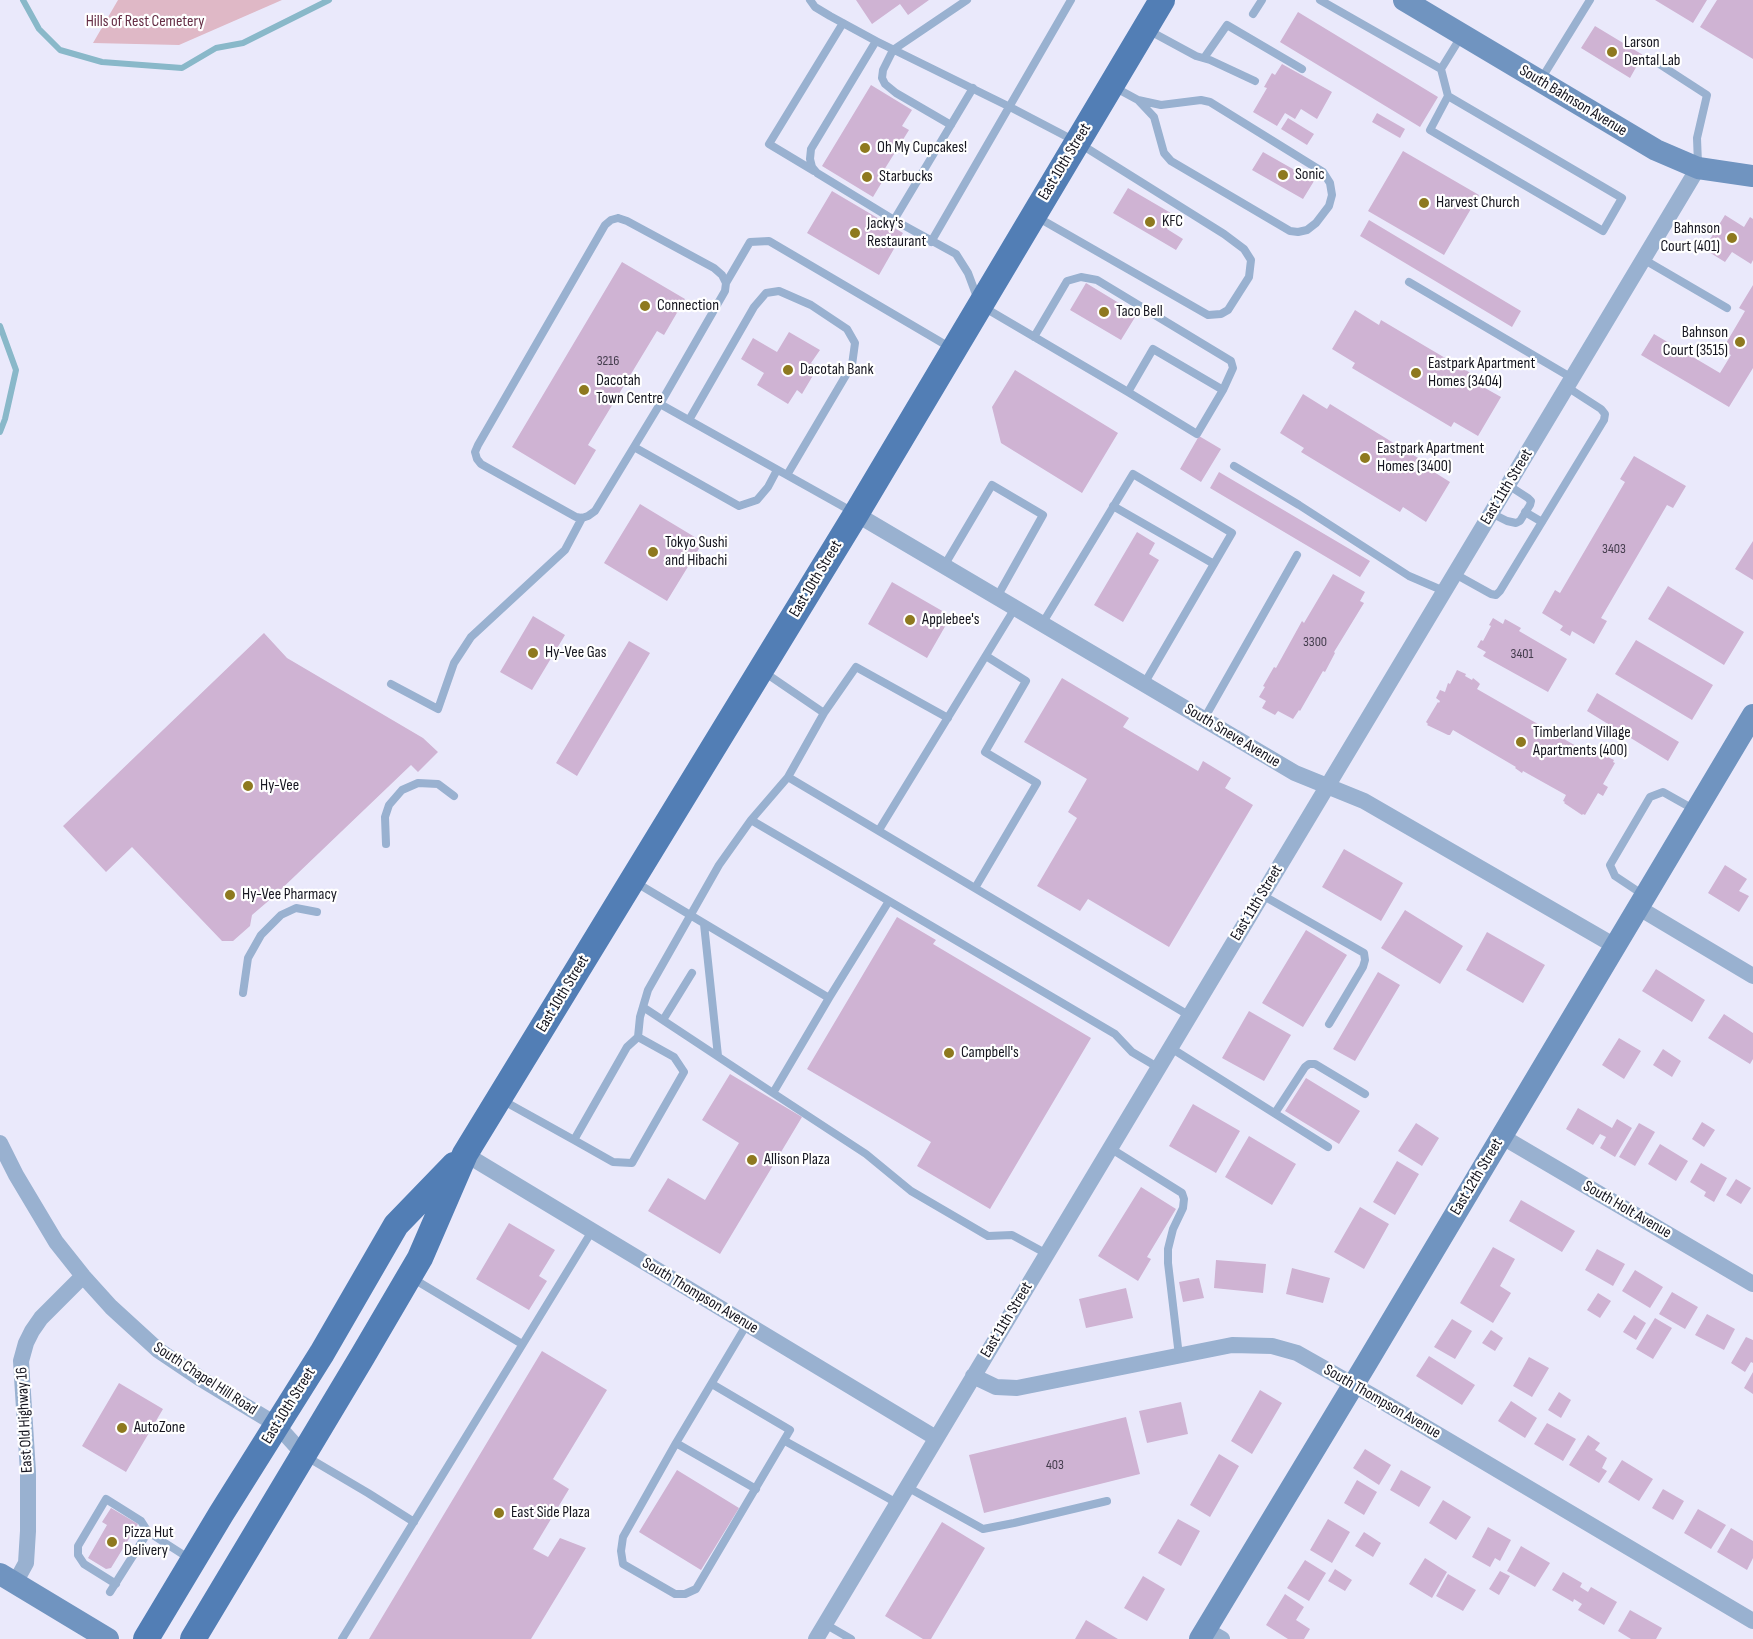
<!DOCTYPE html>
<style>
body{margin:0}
canvas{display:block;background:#eae9fb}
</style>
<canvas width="1753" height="1639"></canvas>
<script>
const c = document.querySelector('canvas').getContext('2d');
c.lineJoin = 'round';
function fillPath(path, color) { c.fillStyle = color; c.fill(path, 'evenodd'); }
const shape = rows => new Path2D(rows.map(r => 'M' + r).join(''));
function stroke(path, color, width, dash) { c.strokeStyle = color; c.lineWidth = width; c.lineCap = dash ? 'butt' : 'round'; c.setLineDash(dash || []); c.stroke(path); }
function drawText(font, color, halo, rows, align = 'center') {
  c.font = font + ' "Sofia Sans Condensed",sans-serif'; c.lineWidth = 4.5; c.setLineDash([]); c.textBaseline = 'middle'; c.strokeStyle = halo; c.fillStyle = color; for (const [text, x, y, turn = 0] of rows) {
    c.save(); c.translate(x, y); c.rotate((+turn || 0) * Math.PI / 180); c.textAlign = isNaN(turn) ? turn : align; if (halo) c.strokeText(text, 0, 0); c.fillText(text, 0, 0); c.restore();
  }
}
fillPath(shape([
 [118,0,282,0,179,45,93,43]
]), '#dfb8c6');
stroke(shape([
 [23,0,39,29,60,50,102,62,182,68,216,48,243,43,329,0],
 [0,326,16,370,5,419,0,432]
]), '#89b8c9', 6);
fillPath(shape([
 [856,0,929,0,908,15,900,4,872,24],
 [1655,0,1707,0,1693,23],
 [1717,0,1753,0,1753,59,1700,27],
 [1298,12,1438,97,1420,127,1280,42],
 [1595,26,1643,55,1630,78,1581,48],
 [1282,64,1332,92,1317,119,1301,109,1295,119,1285,113,1277,126,1253,112,1267,88,1264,87,1272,73,1275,75],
 [871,85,912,110,902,126,909,130,884,170,888,172,873,197,822,166],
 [1377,113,1405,129,1400,138,1372,122],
 [1288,118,1314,134,1307,145,1281,129],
 [1403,151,1479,195,1444,255,1368,211],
 [1263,152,1314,181,1303,199,1252,170],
 [1128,188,1176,216,1167,229,1183,239,1176,250,1113,213],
 [832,191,903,233,879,275,807,233],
 [1725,215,1744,227,1750,217,1753,219,1753,260,1751,264,1732,252,1725,262,1704,249],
 [1369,220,1521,311,1512,327,1360,236],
 [622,262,685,299,664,335,657,331,588,445,596,450,575,485,512,447],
 [1086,283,1137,314,1121,340,1070,310],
 [1753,285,1753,368,1729,407,1641,355,1654,334,1720,373,1731,355,1722,350,1745,311,1739,308],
 [1355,310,1379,325,1381,320,1479,378,1476,383,1501,397,1478,436,1454,422,1451,427,1352,368,1355,363,1332,349],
 [789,332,820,350,811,363,818,367,802,394,797,390,788,404,757,385,764,373,741,359,753,338,777,352],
 [1015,370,1118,433,1082,493,1001,443,992,407],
 [1303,394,1327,409,1330,404,1428,464,1426,467,1450,482,1426,522,1403,507,1400,512,1301,452,1304,448,1280,433],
 [1199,436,1221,449,1201,482,1180,469],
 [1634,456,1686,486,1673,508,1667,505,1601,618,1607,621,1594,644,1572,631,1570,636,1560,630,1563,626,1542,613,1555,590,1560,593,1625,482,1620,479],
 [1219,472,1370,561,1360,577,1210,488],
 [640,504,703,542,667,601,604,563],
 [1137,532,1155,543,1149,554,1159,560,1123,622,1094,605],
 [1753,541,1753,580,1735,569],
 [1333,574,1365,592,1360,601,1364,603,1334,652,1335,653,1325,672,1323,671,1300,711,1299,710,1293,719,1278,711,1275,715,1262,708,1266,701,1259,697,1265,687,1263,686,1274,667,1276,668,1302,621,1304,623],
 [892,582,951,616,927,658,868,624],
 [1668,586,1744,632,1724,665,1648,619],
 [533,616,565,635,532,690,500,672],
 [1493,618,1503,624,1505,619,1521,628,1519,631,1567,659,1548,692,1483,656,1486,652,1477,647,1481,640,1483,641,1491,626,1489,625],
 [264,633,287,658,423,738,438,752,418,772,411,765,273,897,252,915,250,926,233,941,222,941,132,847,106,872,63,826],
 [1636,640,1713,685,1692,720,1615,674],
 [629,641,650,653,577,776,556,763],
 [1457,670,1466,674,1465,676,1472,680,1473,678,1478,682,1480,684,1477,689,1590,754,1593,750,1595,750,1607,758,1608,757,1614,760,1613,762,1615,763,1603,784,1608,787,1603,796,1598,793,1585,815,1583,814,1582,815,1564,803,1565,802,1563,801,1566,795,1523,771,1522,773,1515,768,1516,767,1453,730,1450,735,1448,735,1427,725,1428,724,1426,722,1438,702,1439,703,1440,701,1436,698,1440,690,1445,692,1448,683,1450,684],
 [1062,678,1129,718,1123,727,1198,771,1203,761,1231,778,1225,788,1253,805,1169,947,1088,899,1080,911,1037,886,1077,818,1068,812,1087,779,1024,742],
 [1597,693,1679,742,1668,761,1587,711],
 [1344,849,1403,883,1381,921,1322,887],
 [1725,865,1747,879,1739,891,1749,896,1739,912,1708,893],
 [1405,910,1463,946,1440,984,1381,948],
 [897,917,936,940,933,944,1091,1038,990,1209,917,1166,931,1142,807,1069],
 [1306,930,1347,955,1303,1027,1262,1003],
 [1487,932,1545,965,1523,1003,1466,970],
 [1656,969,1705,1000,1692,1022,1642,991],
 [1378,972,1400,985,1355,1061,1333,1049],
 [1249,1011,1291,1035,1264,1081,1222,1058],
 [1724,1014,1753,1033,1753,1059,1750,1064,1708,1038],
 [1619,1038,1641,1051,1624,1079,1602,1065],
 [1663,1049,1681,1061,1672,1077,1653,1065],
 [730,1074,802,1117,720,1254,648,1211,668,1178,705,1200,739,1143,702,1120],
 [1306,1078,1360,1111,1339,1144,1285,1111],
 [1193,1104,1240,1131,1216,1173,1169,1146],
 [1578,1108,1612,1128,1617,1119,1632,1128,1615,1157,1600,1148,1606,1137,1600,1134,1593,1145,1566,1129],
 [1702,1122,1715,1130,1704,1147,1692,1139],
 [1416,1123,1439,1138,1422,1166,1398,1151],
 [1639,1123,1655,1132,1635,1166,1619,1157],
 [1249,1136,1296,1164,1272,1205,1225,1177],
 [1660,1144,1688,1161,1676,1181,1648,1164],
 [1397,1161,1419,1174,1395,1215,1373,1202],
 [1701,1163,1727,1178,1714,1202,1704,1196,1706,1192,1690,1182],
 [1736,1179,1751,1188,1741,1204,1726,1195],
 [1141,1187,1176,1209,1147,1257,1151,1259,1138,1281,1098,1256],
 [1521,1200,1575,1231,1562,1252,1509,1221],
 [1360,1207,1389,1224,1364,1269,1334,1252],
 [509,1223,555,1250,539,1276,547,1281,529,1310,476,1279],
 [1493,1247,1515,1259,1500,1286,1511,1293,1493,1323,1460,1303],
 [1597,1249,1625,1264,1613,1286,1585,1270],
 [1216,1260,1266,1264,1263,1293,1214,1288],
 [1292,1268,1330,1278,1323,1303,1286,1294],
 [1635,1270,1663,1287,1650,1308,1622,1291],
 [1199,1278,1204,1298,1183,1302,1179,1282],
 [1126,1288,1133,1318,1086,1328,1079,1299],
 [1672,1292,1698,1307,1685,1329,1659,1314],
 [1598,1293,1611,1301,1600,1318,1587,1310],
 [1707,1314,1735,1329,1724,1350,1695,1335],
 [1634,1315,1646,1323,1636,1340,1623,1332],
 [1655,1318,1672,1328,1653,1359,1636,1349],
 [1452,1319,1472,1331,1455,1359,1434,1347],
 [1491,1330,1503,1338,1495,1351,1482,1343],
 [1746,1337,1753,1340,1753,1363,1751,1362,1745,1372,1731,1363],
 [542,1351,607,1390,553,1479,569,1489,533,1549,548,1557,560,1538,586,1548,531,1639,369,1639],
 [1429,1356,1475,1385,1462,1405,1416,1376],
 [1529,1357,1549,1368,1532,1397,1513,1386],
 [1753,1372,1753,1394,1744,1388],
 [119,1383,163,1409,126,1472,82,1446],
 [1260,1390,1282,1403,1252,1454,1231,1441],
 [1559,1392,1571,1400,1561,1418,1548,1410],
 [1511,1401,1537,1418,1525,1438,1498,1421],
 [1181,1402,1188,1434,1147,1443,1139,1411],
 [1126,1417,1140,1474,984,1513,969,1455],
 [1547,1423,1576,1439,1563,1461,1534,1444],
 [1588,1435,1600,1443,1595,1450,1607,1458,1602,1468,1607,1471,1599,1483,1569,1465],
 [1365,1449,1391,1465,1379,1485,1353,1468],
 [1219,1454,1239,1466,1210,1517,1190,1505],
 [1622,1460,1653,1479,1639,1501,1608,1482],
 [677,1470,739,1508,701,1570,639,1532],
 [1401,1470,1431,1487,1419,1507,1390,1490],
 [1357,1480,1377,1492,1364,1515,1344,1503],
 [1663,1489,1684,1501,1673,1520,1652,1508],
 [1443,1500,1471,1517,1456,1540,1429,1523],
 [111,1508,138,1524,111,1568,106,1569,88,1558,107,1525,102,1522],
 [1698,1509,1726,1525,1711,1549,1684,1533],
 [1178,1519,1200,1531,1181,1566,1158,1553],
 [1328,1519,1350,1532,1332,1563,1310,1550],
 [942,1522,985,1548,931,1639,923,1639,885,1616],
 [1488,1527,1511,1540,1500,1561,1495,1558,1490,1567,1472,1557],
 [1731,1528,1753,1541,1753,1558,1747,1570,1717,1552],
 [1364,1532,1381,1543,1373,1557,1355,1546],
 [1521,1546,1550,1563,1535,1587,1507,1571],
 [1425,1558,1447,1572,1432,1598,1409,1584],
 [1305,1560,1326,1573,1309,1601,1287,1588],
 [1335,1569,1352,1580,1345,1591,1328,1581],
 [1500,1571,1510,1576,1499,1595,1489,1589],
 [1563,1572,1582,1583,1580,1587,1588,1592,1591,1587,1617,1602,1604,1625,1578,1610,1582,1604,1574,1599,1573,1602,1552,1590],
 [1448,1574,1476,1590,1463,1611,1436,1596],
 [1143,1576,1165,1589,1147,1621,1124,1608],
 [1285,1594,1304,1607,1296,1620,1310,1629,1304,1639,1288,1639,1266,1625],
 [1630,1610,1662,1628,1656,1639,1631,1639,1618,1631],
 [1086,1620,1118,1639,1075,1639]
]), '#cfb3d3');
stroke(shape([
 [810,0,815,7,830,16,876,41,1010,107,1077,142,1224,234,1244,249,1251,260,1249,277,1228,310,1221,314,1208,315,1037,217],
 [1320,0,1441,69,1462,35],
 [1253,14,1262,0],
 [1148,30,1196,56,1210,60,1255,81],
 [876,41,811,149,810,159,812,167,817,173,894,220],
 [1204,58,1227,25,1302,69],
 [1653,60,1707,95,1697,138,1698,164],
 [1441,69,1448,96,1430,130,1603,231,1622,198,1448,96],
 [1540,81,1590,0],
 [1114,87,1138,100,1161,105,1201,100,1210,102,1323,172,1330,183,1332,195,1329,206,1316,223,1307,230,1298,232,1290,231,1171,161,1164,153,1154,117,1138,100],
 [973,88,894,220,956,254,968,273,980,305,1128,392,1197,434,1223,390,1153,349,1128,392],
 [951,125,896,93,885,84,882,78,883,70,893,50,967,0],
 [814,171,769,144,843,23],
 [618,218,627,221,714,268,722,275,726,283,725,291,660,404,595,511,588,516,582,518,576,517,481,464,477,459,475,452,478,445,605,225,611,220,618,218],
 [931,242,1071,0],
 [1643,259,1727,308],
 [1409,282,1572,378],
 [726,283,750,242,769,241,951,348],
 [1034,337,1067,281,1081,277,1097,280,1231,361,1233,368,1223,390],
 [660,404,853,512],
 [689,420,754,307,766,293,779,291,811,305,847,329,855,343,852,365,787,475],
 [634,447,739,506,757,500,768,487,777,470],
 [1234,466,1299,505,1409,576,1444,591],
 [1113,506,1214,564],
 [1525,512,1542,522],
 [1491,513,1507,521,1516,523,1520,521,1530,505,1531,501,1528,498,1508,485],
 [944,566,992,485,1043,515,997,597],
 [1455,574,1491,594,1496,595,1500,591,1604,420,1605,414,1601,409,1567,387],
 [1042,624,1133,474,1232,533,1144,684],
 [764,672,824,713,788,777,1190,1016],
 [391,684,438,709,454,663,471,637,565,550,582,518],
 [824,713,856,667,948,718],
 [1204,719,1297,555],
 [751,820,788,777],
 [879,830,1015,608],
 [386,844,385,817,389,805,402,790,418,783,438,784,454,796],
 [635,882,829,998,889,901,1115,1034,1132,1052,1159,1068],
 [975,888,1037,783,985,752,1026,681,986,656],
 [1262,895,1364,953,1365,960,1363,967,1329,1024],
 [1645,896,1615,876,1610,865,1650,797,1663,792,1695,810],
 [704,924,718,1056],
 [243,993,248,958,261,935,281,915,296,908,317,912],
 [829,998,773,1093,866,1154,911,1191,988,1236,1012,1235,1047,1254],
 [643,1007,773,1093],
 [663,1020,692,973],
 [638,1037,640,1017,648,990,719,865,751,820,889,901],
 [1171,1048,1328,1147],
 [502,1100,574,1140,613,1162,632,1163,684,1072,674,1057,638,1037,627,1047,574,1140],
 [1275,1113,1305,1067,1309,1064,1315,1064,1365,1094],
 [1110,1148,1182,1193,1184,1199,1183,1208,1173,1229,1168,1249,1168,1263,1179,1356],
 [412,1278,522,1344],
 [747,1324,676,1443,756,1489],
 [785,1441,897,1503],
 [676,1443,623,1537,621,1551,623,1564,675,1594,685,1594,696,1589,790,1430,712,1384],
 [307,1457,368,1493,414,1522],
 [907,1487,983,1529,1014,1523,1107,1501],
 [116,1584,84,1564,78,1555,78,1546,106,1499,141,1521,148,1532],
 [110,1592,148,1532,190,1559],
 [825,1624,851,1639],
 [342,1639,592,1231]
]), '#99b1d0', 8);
stroke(shape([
 [856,514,1295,773,1364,801,1615,946],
 [1639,908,1753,976],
 [1501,1136,1753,1284],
 [0,1143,16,1175,56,1242,83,1276,111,1307,158,1350,201,1379,277,1425,304,1455],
 [465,1154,936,1438],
 [973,1376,996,1387,1017,1388,1232,1345,1272,1346,1297,1353,1373,1396,1753,1621],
 [15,1583,26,1563,28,1531,28,1472,21,1361,26,1343,32,1331,41,1318,83,1276],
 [1206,1630,1222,1639],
 [816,1639,1698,168]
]), '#99b1d0', 16);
stroke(shape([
 [1404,0,1656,150,1698,168,1753,176],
 [0,1574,108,1639],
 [1200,1639,1366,1364,1753,715]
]), '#7094c0', 22);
stroke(shape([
 [146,1639,221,1514,322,1353,396,1225,454,1165],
 [193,1639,362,1357,420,1258,465,1154,856,514,1162,0]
]), '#527eb5', 26);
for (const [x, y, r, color] of [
 [1612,52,6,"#8e791f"],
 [865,148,6,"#8e791f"],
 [1283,175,6,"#8e791f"],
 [867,177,6,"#8e791f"],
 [1424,203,6,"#8e791f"],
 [1150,222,6,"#8e791f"],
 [855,233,6,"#8e791f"],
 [1732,238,6,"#8e791f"],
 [645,306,6,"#8e791f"],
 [1104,312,6,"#8e791f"],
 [1740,342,6,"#8e791f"],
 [788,370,6,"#8e791f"],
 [1416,373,6,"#8e791f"],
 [584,390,6,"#8e791f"],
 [1365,458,6,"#8e791f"],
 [653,552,6,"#8e791f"],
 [910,620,6,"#8e791f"],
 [533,653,6,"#8e791f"],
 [1521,742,6,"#8e791f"],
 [248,786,6,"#8e791f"],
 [230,895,6,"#8e791f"],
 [949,1053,6,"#8e791f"],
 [752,1160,6,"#8e791f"],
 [122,1428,6,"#8e791f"],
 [499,1513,6,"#8e791f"],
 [112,1542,6,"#8e791f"]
]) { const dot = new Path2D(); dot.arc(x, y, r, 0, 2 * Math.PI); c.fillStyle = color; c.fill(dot); stroke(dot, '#fff', 2); }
drawText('14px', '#443d4d', null, [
 ["3216",608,361],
 ["3403",1614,549],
 ["3300",1315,642],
 ["3401",1522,654],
 ["403",1055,1465]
]);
drawText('16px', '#652e45', '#fff', [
 ["Hills of Rest Cemetery",145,22]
]);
drawText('16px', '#161620', '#fff', [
 ["Larson",1624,43],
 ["Dental Lab",1624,61],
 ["Oh My Cupcakes!",877,148],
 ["Sonic",1295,175],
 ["Starbucks",879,177],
 ["Harvest Church",1436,203],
 ["KFC",1162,222],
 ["Jacky's",867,224],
 ["Restaurant",867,242],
 ["Bahnson",1720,229,"right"],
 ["Court (401)",1720,247,"right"],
 ["Connection",657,306],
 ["Taco Bell",1116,312],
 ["Bahnson",1728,333,"right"],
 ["Court (3515)",1728,351,"right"],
 ["Eastpark Apartment",1428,364],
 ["Homes (3404)",1428,382],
 ["Dacotah Bank",800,370],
 ["Dacotah",596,381],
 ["Town Centre",596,399],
 ["Eastpark Apartment",1377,449],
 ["Homes (3400)",1377,467],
 ["Tokyo Sushi",665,543],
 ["and Hibachi",665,561],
 ["Applebee's",922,620],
 ["Hy-Vee Gas",545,653],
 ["Timberland Village",1533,733],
 ["Apartments (400)",1533,751],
 ["Hy-Vee",260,786],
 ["Hy-Vee Pharmacy",242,895],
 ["Campbell's",961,1053],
 ["Allison Plaza",764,1160],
 ["AutoZone",134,1428],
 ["East Side Plaza",511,1513],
 ["Pizza Hut",124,1533],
 ["Delivery",124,1551]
], 'left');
drawText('16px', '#161620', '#fff', [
 ["South Bahnson Avenue",1573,101,31],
 ["East 10th Street",1065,162,-59],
 ["East 11th Street",1507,487,-59],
 ["East 10th Street",816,579,-59],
 ["South Sneve Avenue",1232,736,31],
 ["East 11th Street",1257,903,-59],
 ["East 10th Street",563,994,-59],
 ["East 12th Street",1477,1177,-59],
 ["South Holt Avenue",1627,1210,30],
 ["South Thompson Avenue",700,1296,31],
 ["East 11th Street",1007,1320,-59],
 ["South Chapel Hill Road",205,1379,33],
 ["South Thompson Avenue",1382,1402,30],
 ["East 10th Street",289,1406,-58],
 ["East Old Highway 16",25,1420,-93]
]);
</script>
